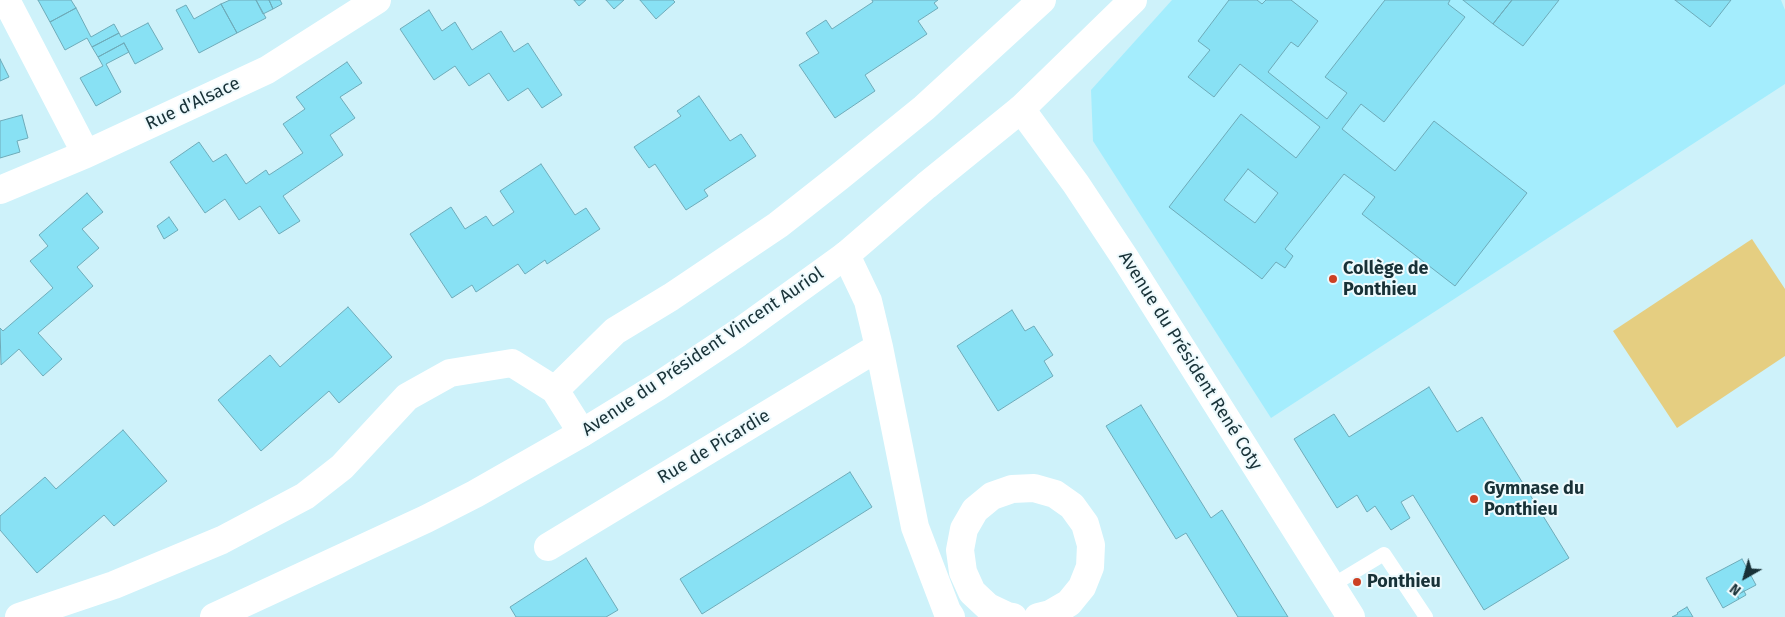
<!DOCTYPE html>
<meta charset="utf-8">
<style>
body{margin:0}
#map{position:relative;width:1785px;height:617px;overflow:hidden;background:#cef2fa;font-family:"Fira Sans",sans-serif}
canvas{display:block}
.north{position:absolute;left:1720px;top:552px;width:50px;height:50px;-webkit-text-stroke:4px #eefafd;paint-order:stroke;rotate:218deg;font-size:14px;font-weight:700;line-height:20px;text-align:center;color:#183137}
.north::after{content:'';display:block;margin:auto;width:18px;height:22px;background:#183137;clip-path:polygon(50% 0,100% 100%,50% 72%,0 100%)}
</style>
<div id="map">
<canvas width="1785" height="617"></canvas>
<div class="north">N</div>
</div>
<script>
const c = document.querySelector('canvas').getContext('2d');
c.lineJoin = 'round';
function fillPath(path, color) { c.fillStyle = color; c.fill(path, 'evenodd'); }
const shape = rows => new Path2D(rows.map(r => 'M' + r).join(''));
function stroke(path, color, width, dash) { c.strokeStyle = color; c.lineWidth = width; c.lineCap = dash ? 'butt' : 'round'; c.setLineDash(dash || []); c.stroke(path); }
function drawText(font, color, halo, rows, align = 'center') {
  c.font = font + ' "Fira Sans",sans-serif'; c.lineWidth = 4; c.setLineDash([]); c.textBaseline = 'middle'; c.strokeStyle = halo; c.fillStyle = color; for (const [text, x, y, turn = 0] of rows) {
    c.save(); c.translate(x, y); c.rotate((+turn || 0) * Math.PI / 180); c.textAlign = isNaN(turn) ? turn : align; if (halo) c.strokeText(text, 0, 0); c.fillText(text, 0, 0); c.restore();
  }
}
fillPath(shape([
 [1172,0,1781,0,1785,10,1785,84,1271,418,1093,141,1091,90]
]), '#a4edfd');
fillPath(shape([
 [1752,239,1785,289,1785,356,1677,428,1613,331]
]), '#e5ce81');
const building = shape([
 [38,0,71,0,76,8,50,22,38,0],
 [230,0,256,0,266,18,237,33,221,4,230,0],
 [256,0,269,0,273,9,263,14,256,0],
 [269,0,280,0,282,4,273,9,269,0],
 [574,0,586,0,579,6,574,0],
 [606,0,624,0,614,9,606,0],
 [640,0,673,0,675,2,656,19,640,0],
 [872,0,938,0,934,3,938,8,918,21,927,34,865,75,875,91,835,118,799,65,819,53,806,33,826,20,832,29,873,2,872,0],
 [1229,0,1257,0,1262,4,1266,0,1291,0,1318,21,1298,47,1291,42,1268,72,1327,119,1347,93,1325,77,1385,0,1450,0,1448,4,1465,17,1384,122,1361,104,1342,129,1395,171,1434,121,1527,193,1455,286,1362,214,1375,197,1344,174,1285,249,1293,256,1285,268,1276,262,1262,279,1169,207,1241,114,1296,158,1320,127,1240,64,1214,97,1188,77,1210,50,1198,41,1229,0],
 [1248,169,1278,193,1255,223,1224,200,1248,169],
 [1463,0,1512,0,1493,24,1463,0],
 [1512,0,1559,0,1523,46,1493,24,1512,0],
 [1675,0,1731,0,1710,27,1675,0],
 [221,4,237,33,199,53,176,10,186,5,194,19,221,4],
 [76,8,91,37,114,24,119,33,92,47,87,38,65,50,50,22,76,8],
 [429,10,442,31,455,22,472,50,501,31,514,52,528,43,562,95,542,108,528,88,508,101,489,73,469,86,455,66,434,80,400,29,429,10],
 [148,23,163,49,135,64,124,43,98,57,92,47,119,33,121,37,148,23],
 [124,43,129,52,106,64,121,92,96,106,80,78,103,66,98,57,124,43],
 [0,59,9,77,0,81,0,59],
 [347,62,362,83,340,97,355,118,330,135,343,155,283,196,300,221,279,234,260,206,239,220,225,199,205,213,170,162,199,142,213,162,226,154,246,184,266,170,269,175,303,153,283,124,305,109,296,97,347,62],
 [699,96,730,141,741,134,756,156,704,190,708,196,686,210,655,164,649,168,634,147,681,116,677,111,699,96],
 [22,115,28,138,17,141,20,152,0,158,0,121,22,115],
 [541,164,575,215,586,208,600,229,547,264,545,260,525,274,518,264,476,292,472,285,452,298,410,234,451,207,465,229,486,216,493,226,514,212,500,191,541,164],
 [87,193,103,212,82,229,99,248,77,267,93,286,38,333,62,359,43,376,19,349,1,365,0,328,3,331,53,288,30,261,48,246,39,235,87,193],
 [169,217,178,230,164,239,157,226,169,217],
 [348,307,392,357,339,403,329,391,261,451,218,400,270,355,280,367,348,307],
 [1012,310,1025,331,1034,326,1053,355,1044,361,1053,376,998,411,957,346,1012,310],
 [1429,387,1457,432,1482,417,1569,558,1484,610,1413,495,1401,502,1410,518,1391,530,1375,506,1367,512,1357,495,1337,508,1294,439,1334,414,1349,437,1429,387],
 [1141,405,1211,518,1222,510,1288,617,1238,617,1186,533,1176,539,1106,426,1141,405],
 [123,430,167,481,114,526,104,515,37,573,0,530,0,516,45,477,56,489,123,430],
 [850,472,872,507,702,614,680,579,850,472],
 [586,558,618,610,606,617,516,617,510,607,586,558],
 [1742,559,1756,585,1737,595,1739,599,1723,608,1706,578,1742,559],
 [1744,591,1746,595,1739,599,1737,595,1744,591],
 [1687,607,1693,617,1672,617,1678,614,1677,613,1687,607]
]);
fillPath(building, '#88e1f4');
stroke(building, '#6eabb9', 1);
stroke(shape([
 [1331,586,1384,554,1426,617]
]), '#fff', 14);
stroke(shape([
 [6,0,86,154],
 [1021,109,1133,0],
 [0,190,86,154,267,70,377,0],
 [846,255,868,301,879,347,915,527,947,611,951,617],
 [555,390,615,331,671,297,778,225,839,177,924,108,1042,0],
 [548,547,879,347],
 [19,617,114,585,222,540,305,496,342,467,407,397,450,373,512,363,555,390,582,433],
 [1013,617,1007,616,988,607,972,592,963,572,960,550,964,529,975,510,992,496,1012,489,1034,488,1055,494,1072,506,1085,524,1091,545,1090,567,1082,587,1069,603,1050,614,1038,617]
]), '#fff', 28);
stroke(shape([
 [214,617,426,519,475,494,582,433,657,387,738,333,846,255,926,186,1021,109,1076,184,1125,258,1351,617]
]), '#fff', 28);
for (const [x, y, r, color] of [
 [1333,279,5,"#cc4124"],
 [1474,499,5,"#cc4124"],
 [1357,582,5,"#cc4124"]
]) { const dot = new Path2D(); dot.arc(x, y, r, 0, 2 * Math.PI); c.fillStyle = color; c.fill(dot); stroke(dot, '#eefafd', 2); }
drawText('18px', '#183137', '#eefafd', [
 ["Rue d'Alsace",193,104,-25],
 ["Avenue du Président Vincent Auriol",703,352,-34],
 ["Avenue du Président René Coty",1190,361,58],
 ["Rue de Picardie",714,447,-31]
]);
drawText('bold 18px', '#183137', '#eefafd', [
 ["Collège de",1343,269],
 ["Ponthieu",1343,290],
 ["Gymnase du",1484,489],
 ["Ponthieu",1484,510],
 ["Ponthieu",1367,582]
], 'left');
</script>
